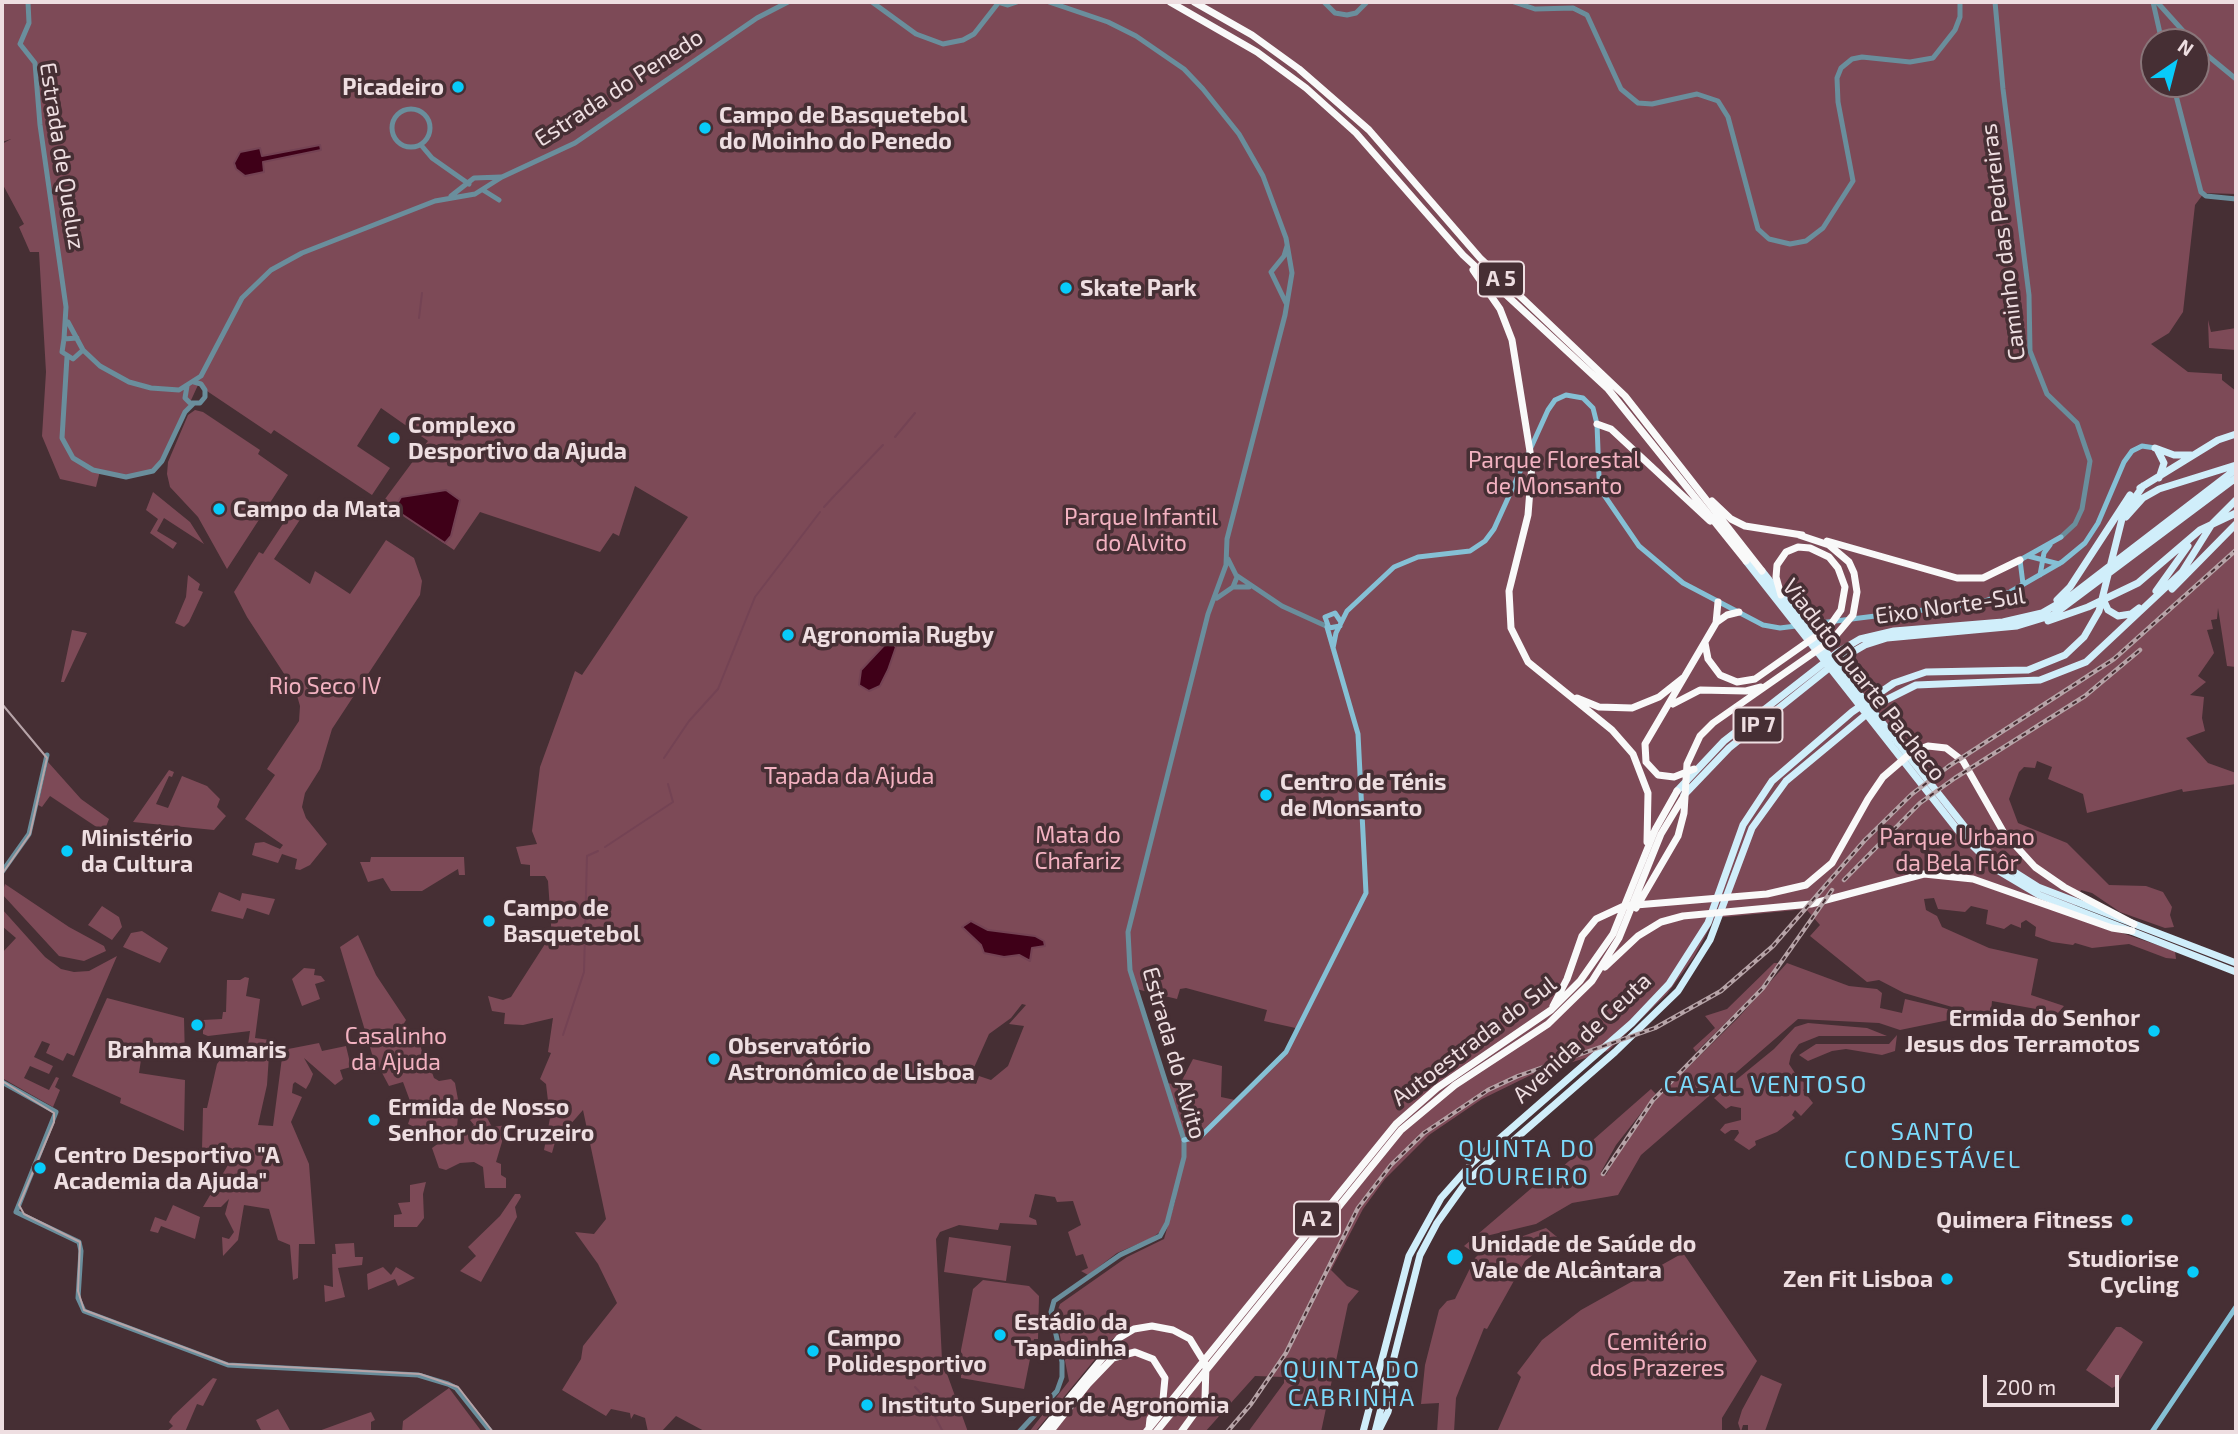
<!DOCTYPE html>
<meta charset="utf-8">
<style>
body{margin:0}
#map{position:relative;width:2238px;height:1434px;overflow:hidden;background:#462f34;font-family:"Exo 2",sans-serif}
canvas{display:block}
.frame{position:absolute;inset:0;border:4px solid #eedee1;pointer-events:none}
.north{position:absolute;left:2140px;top:28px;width:70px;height:70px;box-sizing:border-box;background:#462f34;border:2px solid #897579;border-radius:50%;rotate:35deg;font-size:19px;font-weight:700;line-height:28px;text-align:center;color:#eedee1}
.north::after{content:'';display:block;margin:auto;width:24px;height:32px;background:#08cbfa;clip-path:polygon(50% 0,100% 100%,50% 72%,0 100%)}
.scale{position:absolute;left:1983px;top:1375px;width:136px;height:32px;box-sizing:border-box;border:4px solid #eedee1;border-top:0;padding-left:9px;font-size:21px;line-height:24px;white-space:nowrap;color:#eedee1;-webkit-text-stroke:5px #462f34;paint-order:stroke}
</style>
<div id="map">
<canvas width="2238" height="1434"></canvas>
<div class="frame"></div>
<div class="north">N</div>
<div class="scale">200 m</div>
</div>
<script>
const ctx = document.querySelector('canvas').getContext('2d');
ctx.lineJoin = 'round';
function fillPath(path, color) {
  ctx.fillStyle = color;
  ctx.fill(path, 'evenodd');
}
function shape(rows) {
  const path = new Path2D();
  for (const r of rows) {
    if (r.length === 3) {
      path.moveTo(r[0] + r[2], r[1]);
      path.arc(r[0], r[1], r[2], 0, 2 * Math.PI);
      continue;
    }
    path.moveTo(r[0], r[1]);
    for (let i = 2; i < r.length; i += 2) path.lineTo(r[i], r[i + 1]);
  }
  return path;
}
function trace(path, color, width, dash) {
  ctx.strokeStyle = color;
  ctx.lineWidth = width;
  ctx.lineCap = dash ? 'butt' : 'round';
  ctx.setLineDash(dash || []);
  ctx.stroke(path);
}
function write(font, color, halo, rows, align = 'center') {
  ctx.font = font + ' "Exo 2",sans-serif';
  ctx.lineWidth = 7;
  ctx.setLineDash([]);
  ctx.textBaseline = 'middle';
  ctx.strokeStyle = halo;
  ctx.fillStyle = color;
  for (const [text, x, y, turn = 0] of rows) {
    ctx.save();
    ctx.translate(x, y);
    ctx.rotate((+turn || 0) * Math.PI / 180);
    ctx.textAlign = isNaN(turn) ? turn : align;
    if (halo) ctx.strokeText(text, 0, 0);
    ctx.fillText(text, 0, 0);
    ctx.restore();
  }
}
fillPath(shape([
 [2,2,2236,2,2236,194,2204,193,2195,205,2183,312,2169,333,2151,344,2188,372,2222,374,2222,380,2236,391,2236,667,2227,666,2218,608,2217,619,2211,620,2213,629,2207,630,2214,653,2198,676,2206,682,2190,695,2204,697,2202,718,2205,731,2186,738,2208,763,2236,773,2236,784,2183,792,2182,789,2087,813,2083,794,2048,779,2052,767,2037,761,2035,768,2024,767,2019,772,2009,799,2018,823,2067,843,2109,885,2146,886,2163,892,2172,907,2170,915,2174,927,2165,928,2120,912,2092,893,2081,890,2072,916,2175,951,2176,959,2166,958,2129,944,2092,948,2075,943,2073,945,2052,942,2035,936,2036,927,2026,920,2021,923,2021,928,2011,924,2004,929,1986,924,1988,910,1971,906,1965,912,1938,909,1934,898,1924,899,1926,910,1937,916,1942,927,1989,948,2038,959,2031,995,2064,1006,2058,1013,1992,1001,1991,1012,1985,1011,1983,1016,1904,993,1879,980,1867,982,1810,936,1820,925,1806,909,1715,918,1694,957,1667,994,1608,1051,1531,1075,1482,1099,1429,1135,1385,1179,1363,1209,1331,1270,1347,1286,1359,1291,1348,1304,1321,1432,1248,1432,1284,1383,1284,1377,1255,1376,1205,1432,1045,1432,1129,1327,1110,1341,1035,1432,1029,1432,1069,1381,1056,1315,1060,1304,1127,1257,1164,1239,1176,1198,1161,1231,1152,1238,1117,1253,1088,1275,1081,1271,1088,1268,1083,1254,1076,1256,1068,1232,1081,1225,1073,1201,1057,1202,1055,1197,1035,1194,1029,1217,1036,1220,1037,1225,1000,1223,998,1230,959,1225,940,1232,936,1239,942,1360,968,1432,706,1432,676,1416,661,1432,648,1432,645,1418,634,1414,631,1419,630,1413,611,1409,606,1416,562,1390,581,1359,583,1346,617,1303,598,1264,575,1232,594,1234,606,1219,583,1110,555,1142,552,1153,544,1150,550,1118,546,1084,540,1079,551,1053,548,1052,553,1018,523,1025,504,1024,505,1013,492,1011,488,996,503,1000,511,997,545,944,552,939,548,881,545,876,530,876,530,865,521,864,516,847,537,844,532,831,540,767,575,671,582,675,688,517,635,486,619,536,613,533,600,552,480,512,454,550,386,504,385,499,428,441,381,408,357,446,390,468,372,495,274,430,271,434,198,385,171,444,155,469,126,477,100,471,96,487,60,479,42,436,46,372,39,252,30,252,19,227,24,224,2,183,2,144,11,139,2,142],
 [2154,42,2196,42,2196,84,2154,84],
 [1186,988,1267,1010,1264,1021,1300,1029,1284,1053,1235,1100,1221,1097,1222,1066,1193,1059,1179,1086,1164,1082,1136,989,1177,999,1180,989],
 [1022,1004,1026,1005,1009,1024,1024,1026,1008,1066,991,1080,979,1076,976,1084,968,1081,989,1034,1011,1018],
 [2208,320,2211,332,2236,328,2236,350,2209,348],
 [195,410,203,412,260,450,258,454,288,475,227,569,198,517,170,487,167,474,168,462,188,415],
 [153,492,190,522,204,544,164,518,157,531,177,543,173,549,150,533,158,519,146,510],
 [296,504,309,506,274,559,310,584,315,571,350,594,386,540,414,558,422,581,420,595,332,729,320,769,305,793,302,807,306,818,327,844,310,865,300,870,295,869,297,859,282,854,278,863,252,855,255,843,264,842,280,849,283,845,245,819,275,775,267,769,299,721,300,706,296,692,247,617,234,592,259,552,263,554],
 [188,575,200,584,198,590,203,592,189,622,184,627,175,623,186,597],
 [72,630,87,633,64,682,61,682],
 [48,762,81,799,109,819,104,832,50,796,42,807,38,805],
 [169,770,174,772,172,777,169,776,156,804,168,808,182,776,207,786,220,799,217,807,226,816,214,830,133,822],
 [371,857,464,857,465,875,459,875,458,869,422,891,391,891,383,878,368,882,360,862,370,862],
 [5,884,69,927,104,946,106,951,84,961,59,956,2,894],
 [219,892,240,901,242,893,275,899,269,915,247,908,243,919,211,911],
 [102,906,119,917,122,927,112,940,88,925],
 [2,909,45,957,61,969,74,972,89,971,117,956,74,1056,67,1053,63,1061,46,1053,50,1044,42,1041,34,1057,53,1066,49,1074,30,1066,24,1078,49,1090,56,1077,59,1078,55,1087,60,1090,53,1107,2,1078,2,953,16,938,2,926],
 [142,931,168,948,160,963,123,947,131,933],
 [358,935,376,975,406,1020,403,1025,417,1033,425,1063,428,1061,434,1078,439,1081,451,1079,455,1083,459,1105,457,1127,467,1131,474,1125,470,1120,484,1112,492,1127,507,1125,496,1162,501,1164,501,1175,506,1178,506,1188,485,1188,483,1167,474,1162,460,1163,446,1170,439,1168,432,1148,439,1143,431,1135,408,1124,413,1109,403,1082,389,1086,372,1054,340,947],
 [1774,963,1780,963,1758,991,1696,1052,1693,1048,1715,1028,1705,1016,1727,1009],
 [1787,963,1849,986,1877,989,1882,993,1880,1008,1902,1013,1905,999,1973,1015,1900,1030,1879,1023,1798,1019,1641,1155,1618,1195,1572,1203,1536,1224,1486,1236,1470,1250,1464,1246,1541,1180,1544,1183,1651,1089,1656,1094,1616,1145,1601,1172,1606,1175,1623,1144,1658,1097,1738,1018],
 [304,968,315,969,314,975,321,976,325,981,315,984,320,999,302,1006,292,979],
 [245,977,249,978,246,996,260,999,255,1038,270,1040,267,1085,258,1125,273,1126,283,1050,319,1043,322,1051,346,1046,351,1067,340,1070,343,1079,335,1085,304,1058,313,1074,310,1082,306,1089,295,1082,293,1084,292,1093,302,1097,291,1122,309,1164,315,1244,299,1244,298,1278,293,1280,290,1245,278,1240,269,1209,244,1205,238,1240,223,1256,222,1237,229,1239,234,1232,225,1214,229,1199,221,1207,203,1207,228,1165,198,1153,202,1149,203,1108,207,1108,217,1064,224,1055,248,1045,250,1031,208,1036,203,1034,203,1020,222,1019,223,1012,226,1012,227,980,240,980],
 [107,998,184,1018,185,1059,142,1053,139,1073,185,1080,184,1131,120,1103,121,1098,72,1076],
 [1808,1023,1867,1028,1887,1036,1819,1036,1799,1044,1791,1055,1789,1064,1795,1073,1810,1076,1803,1081,1807,1087,1803,1090,1813,1103,1801,1116,1795,1110,1792,1115,1795,1118,1777,1132,1755,1141,1756,1145,1749,1150,1734,1140,1739,1133,1738,1130,1731,1130,1725,1134,1720,1130,1725,1124,1741,1120,1741,1108,1731,1106,1726,1109,1714,1098,1774,1049,1795,1027],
 [1897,1035,1895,1051,1882,1055,1846,1049,1832,1051,1808,1061,1799,1055,1816,1044,1889,1044],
 [426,1182,423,1194,424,1218,417,1227,394,1227,394,1215,402,1214,398,1203,410,1202,410,1185],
 [515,1194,520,1194,521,1197,515,1207,517,1217,481,1282,460,1271,476,1256,468,1247,500,1216],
 [173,1205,200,1217,195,1239,161,1226,158,1233,150,1231,155,1217,166,1221],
 [1546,1228,1562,1241,1544,1246,1525,1261,1487,1329,1484,1328,1456,1398,1454,1432,1437,1432,1439,1403,1421,1404,1425,1365,1439,1310,1447,1301,1455,1299,1475,1258,1483,1250],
 [949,1237,1011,1246,1006,1281,944,1272],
 [354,1243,355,1257,363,1257,362,1265,338,1268,345,1297,325,1302,324,1285,333,1287,332,1254,336,1254,335,1244],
 [1683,1253,1757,1361,1722,1418,1722,1432,1497,1432,1521,1377,1517,1373,1542,1340,1581,1310],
 [383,1267,391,1275,396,1267,415,1278,398,1286,395,1279,368,1290,367,1274],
 [983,1280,1029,1286,1039,1296,1038,1339,1034,1339,1024,1389,961,1378,961,1350,973,1289],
 [2116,1327,2121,1327,2143,1342,2116,1386,2112,1388,2086,1370],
 [1761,1375,1782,1384,1780,1389,1765,1431,1748,1432,1748,1425,1743,1425,1741,1432,1738,1423,1742,1410],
 [213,1378,217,1379,203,1406,197,1404,185,1432,166,1432,173,1426,169,1422,173,1416],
 [449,1388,482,1432,402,1432,403,1421],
 [278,1409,291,1432,262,1432,256,1420],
 [371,1412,375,1420,371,1422,371,1432,316,1432]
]), '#7d4a57');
const water = shape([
 [320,145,321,150,263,162,264,172,245,176,236,169,234,163,240,152,260,148,262,156,320,145],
 [446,490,460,500,451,536,445,543,394,509,401,497,446,490],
 [889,640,896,647,888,670,880,686,869,691,859,685,861,670,889,640],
 [971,921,988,930,1035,936,1044,941,1045,946,1032,948,1030,961,1019,955,1004,957,984,953,981,945,962,927,971,921]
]);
fillPath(water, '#3f0018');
trace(water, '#744354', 2);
trace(shape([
 [419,318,422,293],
 [895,437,915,413],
 [836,494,883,445],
 [824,507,835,495],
 [664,758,689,721,718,689,755,597,820,512],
 [605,847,673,802,668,784],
 [563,1035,584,972,587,856,598,851],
 [915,1387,926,1399,943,1432]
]), '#744354', 2);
trace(shape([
 [28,2,29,23,20,44,35,63,40,125,66,307,64,339],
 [872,2,916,34,943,44,963,40,974,34,999,2],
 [998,2,1008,5,1017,2],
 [1324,2,1335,13,1347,15,1356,13,1367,2],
 [1514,2,1535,9,1573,8,1587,15,1621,89,1638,103,1652,104,1697,94,1718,101,1728,117,1758,229,1769,239,1790,244,1806,241,1823,228,1853,181,1838,102,1837,78,1841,68,1852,59,1862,57,1910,62,1933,58,1955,30,1960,17,1960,2],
 [1995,2,2003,89,2029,295,2030,351,2047,394,2077,423,2090,461,2082,509,2075,524,2061,537],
 [2153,2,2162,42],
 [2157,2,2193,42],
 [2196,46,2236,79],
 [2173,84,2201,192,2206,196,2236,199],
 [411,128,19],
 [421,145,432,158,469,184],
 [483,190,499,200],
 [475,194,502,177,575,143,757,18,788,2],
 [451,196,474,178,501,177],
 [1286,303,1271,272,1284,256,1287,246],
 [68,322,83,350,100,366,129,382,151,388,179,390,201,376,242,298,271,270,302,253,435,201,475,194],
 [77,338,64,339,62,352,73,359,83,350],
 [67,357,62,438,73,458,93,470,126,477,153,471,162,461,185,412,193,404],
 [187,386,185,398,190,403,200,403,205,397,205,390,201,384,194,382],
 [1228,559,1237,577,1233,587],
 [1236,575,1282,606,1326,626],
 [1217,598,1233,587,1249,587],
 [2,872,29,834,47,755],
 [2,1082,56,1112,16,1212,79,1242,81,1251,78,1298,84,1311,228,1365,418,1375,448,1384,456,1388,491,1432],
 [1019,1432,1057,1391,1062,1377,1062,1362,1051,1312,1054,1301,1120,1255,1160,1236,1167,1223,1184,1157,1184,1140,1130,970,1128,932,1208,614,1226,565,1227,539,1285,315,1292,273,1286,238,1263,176,1239,134,1203,89,1184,69,1136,36,1108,22,1049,2]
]), '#6a8e9c', 5);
trace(shape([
 [2028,556,2059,564],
 [2040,575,2044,553,2050,545],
 [2023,584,2020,560,2061,537],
 [1340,626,1329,628,1325,617,1335,613,1341,622],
 [1333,648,1336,633,1347,611,1394,567,1418,557,1470,551,1485,541,1494,529,1548,410,1555,400,1566,395,1583,398,1593,408,1597,424,1599,477,1602,492,1639,546,1683,583,1763,625,1780,628,1979,603,2010,592,2062,562,2085,543,2098,523,2124,462,2132,451,2142,446,2155,448],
 [1184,1140,1201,1136,1286,1052,1366,893,1358,734,1327,627],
 [2152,1432,2236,1307]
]), '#85c0d5', 5);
trace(shape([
 [2155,448,2174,455,2191,455],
 [2158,451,2164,463,2159,478],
 [2140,488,2218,440,2236,434],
 [2126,517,2143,498,2159,489,2236,465],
 [1746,561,1960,833,1997,870,2039,895,2236,972],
 [1762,571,1968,831,1997,861,2038,887,2236,963],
 [2172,589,2236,524],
 [2156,591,2188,546],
 [2103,599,2108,610,2118,616,2131,614,2139,608],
 [2057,600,2070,587,2130,495],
 [2048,621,2088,607,2138,583,2200,530,2236,513],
 [1677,791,1724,741,1838,652,1860,639,1894,631,2003,622,2042,613,2068,598,2236,469],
 [1684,795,1729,748,1839,660,1865,645,1887,638,2017,626,2053,615,2236,478],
 [1363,1432,1409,1256,1441,1198,1473,1162,1632,1023,1669,984,1708,923,1743,825,1772,781,1852,712,1894,683,1926,672,2028,670,2065,655,2084,637,2099,611,2123,515,2143,486],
 [1375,1432,1420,1255,1437,1223,1467,1181,1615,1052,1678,991,1710,940,1752,828,1786,781,1880,703,1916,685,2040,680,2086,662,2182,572,2212,524,2236,500],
 [1378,1432,1388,1412,1395,1384,1385,1380]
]), '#d0eefa', 7);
trace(shape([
 [1170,2,1257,52,1306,88,1356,133,1463,255,1608,389,1746,561],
 [1194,2,1252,35,1299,69,1369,130,1480,258,1625,396,1762,571],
 [1473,270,1500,309,1512,340,1532,464,1528,515,1509,591,1511,628,1528,662,1612,730,1633,754,1648,793,1647,842],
 [1597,424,1611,429,1710,521],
 [1712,501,1731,519,1745,526,1802,535],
 [1827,541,1957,578,1983,578,2020,560],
 [1717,622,1727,615,1739,612],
 [1705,643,1708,659,1720,675,1737,682,1755,679,1829,627,1841,610,1845,587,1838,568,1829,557,1810,548,1798,547,1786,552,1777,565,1776,577,1781,595],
 [1577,698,1599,707,1632,708,1659,697,1683,678],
 [1673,704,1700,690,1746,691,1761,687],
 [1694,769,1674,777,1658,775,1646,762,1645,744,1716,623,1718,602],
 [1636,908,1678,836,1684,813,1687,764,1700,736,1713,723,1832,640,1853,615,1857,592,1854,573,1849,562,1829,545,1799,535],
 [1605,967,1638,936,1661,922,1683,916,1811,904,1924,874,1973,879,2112,928,2132,931],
 [1553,1006,1567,979,1582,936,1596,919,1624,906,1767,894,1806,885,1832,863,1868,799,1883,777,1912,752,1928,746,1946,748,1963,761,2004,833,2035,867,2064,887,2134,924],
 [1041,1432,1119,1338,1134,1329,1152,1326,1173,1330,1190,1339,1206,1365,1205,1399,1181,1432],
 [1050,1432,1088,1384,1113,1358,1135,1352,1153,1359,1165,1378,1163,1399,1150,1419,1149,1428],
 [1146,1432,1396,1124,1437,1088,1551,1010,1580,981,1613,934,1655,830,1677,791],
 [1156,1432,1401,1130,1455,1085,1548,1024,1592,981,1619,938,1661,834,1684,796]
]), '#f9f9f9', 7);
trace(shape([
 [2,704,47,758,30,834,2,874],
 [2,1081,54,1113,54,1122,19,1205,24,1214,80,1242,78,1291,84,1310,228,1364,420,1374,458,1387,493,1432]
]), '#b7a4a8', 2);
const rail = shape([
 [1844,880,1920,803,1955,778,2085,696,2140,650],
 [1603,1174,1653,1100,1763,988,1832,890],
 [1227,1432,1251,1404,1286,1353,1358,1208,1391,1165,1424,1133,1488,1090,1518,1076,1655,1028,1721,991,1773,946,1865,840,1912,794,1949,766,2114,659,2236,550]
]);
trace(rail, '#b7a4a8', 4.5);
trace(rail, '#462f34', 2, [5]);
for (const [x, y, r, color] of [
 [458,87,7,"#08cbfa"],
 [705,128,7,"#08cbfa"],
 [1066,288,7,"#08cbfa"],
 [394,438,7,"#08cbfa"],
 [219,509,7,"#08cbfa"],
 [788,635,7,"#08cbfa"],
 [1266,795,7,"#08cbfa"],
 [67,851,7,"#08cbfa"],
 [489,921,7,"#08cbfa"],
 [197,1025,7,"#08cbfa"],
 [2154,1031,7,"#08cbfa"],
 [714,1059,7,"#08cbfa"],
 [374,1120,7,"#08cbfa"],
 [40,1168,7,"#08cbfa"],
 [2127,1220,7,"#08cbfa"],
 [1455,1257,9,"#08cbfa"],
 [2193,1272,7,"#08cbfa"],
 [1947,1279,7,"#08cbfa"],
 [1000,1335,7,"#08cbfa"],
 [813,1351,7,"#08cbfa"],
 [867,1405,7,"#08cbfa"]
]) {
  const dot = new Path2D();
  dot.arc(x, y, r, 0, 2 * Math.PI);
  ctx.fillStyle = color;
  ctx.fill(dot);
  trace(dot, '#462f34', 2.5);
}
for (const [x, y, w] of [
 [1501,279,46],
 [1758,725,49],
 [1317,1219,46]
]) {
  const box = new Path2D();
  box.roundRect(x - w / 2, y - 17.5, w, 35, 5);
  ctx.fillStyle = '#462f34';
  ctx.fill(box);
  trace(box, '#eedee1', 2);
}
write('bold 21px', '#eedee1', null, [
 ["A 5",1501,279],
 ["IP 7",1758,725],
 ["A 2",1317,1219]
]);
write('bold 23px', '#eedee1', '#462f34', [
 ["Picadeiro",444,87,"right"],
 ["Campo de Basquetebol",719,115],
 ["do Moinho do Penedo",719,141],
 ["Skate Park",1080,288],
 ["Complexo",408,425],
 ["Desportivo da Ajuda",408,451],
 ["Campo da Mata",233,509],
 ["Agronomia Rugby",802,635],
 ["Centro de Ténis",1280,782],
 ["de Monsanto",1280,808],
 ["Ministério",81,838],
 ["da Cultura",81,864],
 ["Campo de",503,908],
 ["Basquetebol",503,934],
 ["Ermida do Senhor",2140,1018,"right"],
 ["Jesus dos Terramotos",2140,1044,"right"],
 ["Observatório",728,1046],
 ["Astronómico de Lisboa",728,1072],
 ["Brahma Kumaris",197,1050,"center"],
 ["Ermida de Nosso",388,1107],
 ["Senhor do Cruzeiro",388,1133],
 ["Centro Desportivo \"A",54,1155],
 ["Academia da Ajuda\"",54,1181],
 ["Quimera Fitness",2113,1220,"right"],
 ["Unidade de Saúde do",1471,1244],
 ["Vale de Alcântara",1471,1270],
 ["Studiorise",2179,1259,"right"],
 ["Cycling",2179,1285,"right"],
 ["Zen Fit Lisboa",1933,1279,"right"],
 ["Estádio da",1014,1322],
 ["Tapadinha",1014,1348],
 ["Campo",827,1338],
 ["Polidesportivo",827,1364],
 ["Instituto Superior de Agronomia",881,1405]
], 'left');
write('23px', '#eedee1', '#462f34', [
 ["Estrada do Penedo",619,88,-33],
 ["Estrada de Queluz",62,156,81],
 ["Caminho das Pedreiras",2003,242,-97],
 ["Eixo Norte-Sul",1950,606,-8],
 ["Viaduto Duarte Pacheco",1864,680,52],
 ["Avenida de Ceuta",1582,1038,-43],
 ["Autoestrada do Sul",1474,1041,-37],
 ["Estrada do Alvito",1174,1053,74]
]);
write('23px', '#f3b2c1', '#462f34', [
 ["Parque Florestal",1554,460],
 ["de Monsanto",1554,486],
 ["Parque Infantil",1141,517],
 ["do Alvito",1141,543],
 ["Rio Seco IV",325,686],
 ["Tapada da Ajuda",849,776],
 ["Mata do",1078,835],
 ["Chafariz",1078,861],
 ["Parque Urbano",1957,837],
 ["da Bela Flôr",1957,863],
 ["Casalinho",396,1036],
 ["da Ajuda",396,1062],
 ["Cemitério",1657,1342],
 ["dos Prazeres",1657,1368]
]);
ctx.letterSpacing = '2px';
write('24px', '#7cdafb', '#462f34', [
 ["CASAL VENTOSO",1766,1085],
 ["SANTO",1933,1132],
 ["CONDESTÁVEL",1933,1160],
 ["QUINTA DO",1527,1149],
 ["LOUREIRO",1527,1177],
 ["QUINTA DO",1352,1370],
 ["CABRINHA",1352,1398]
]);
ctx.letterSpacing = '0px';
</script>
